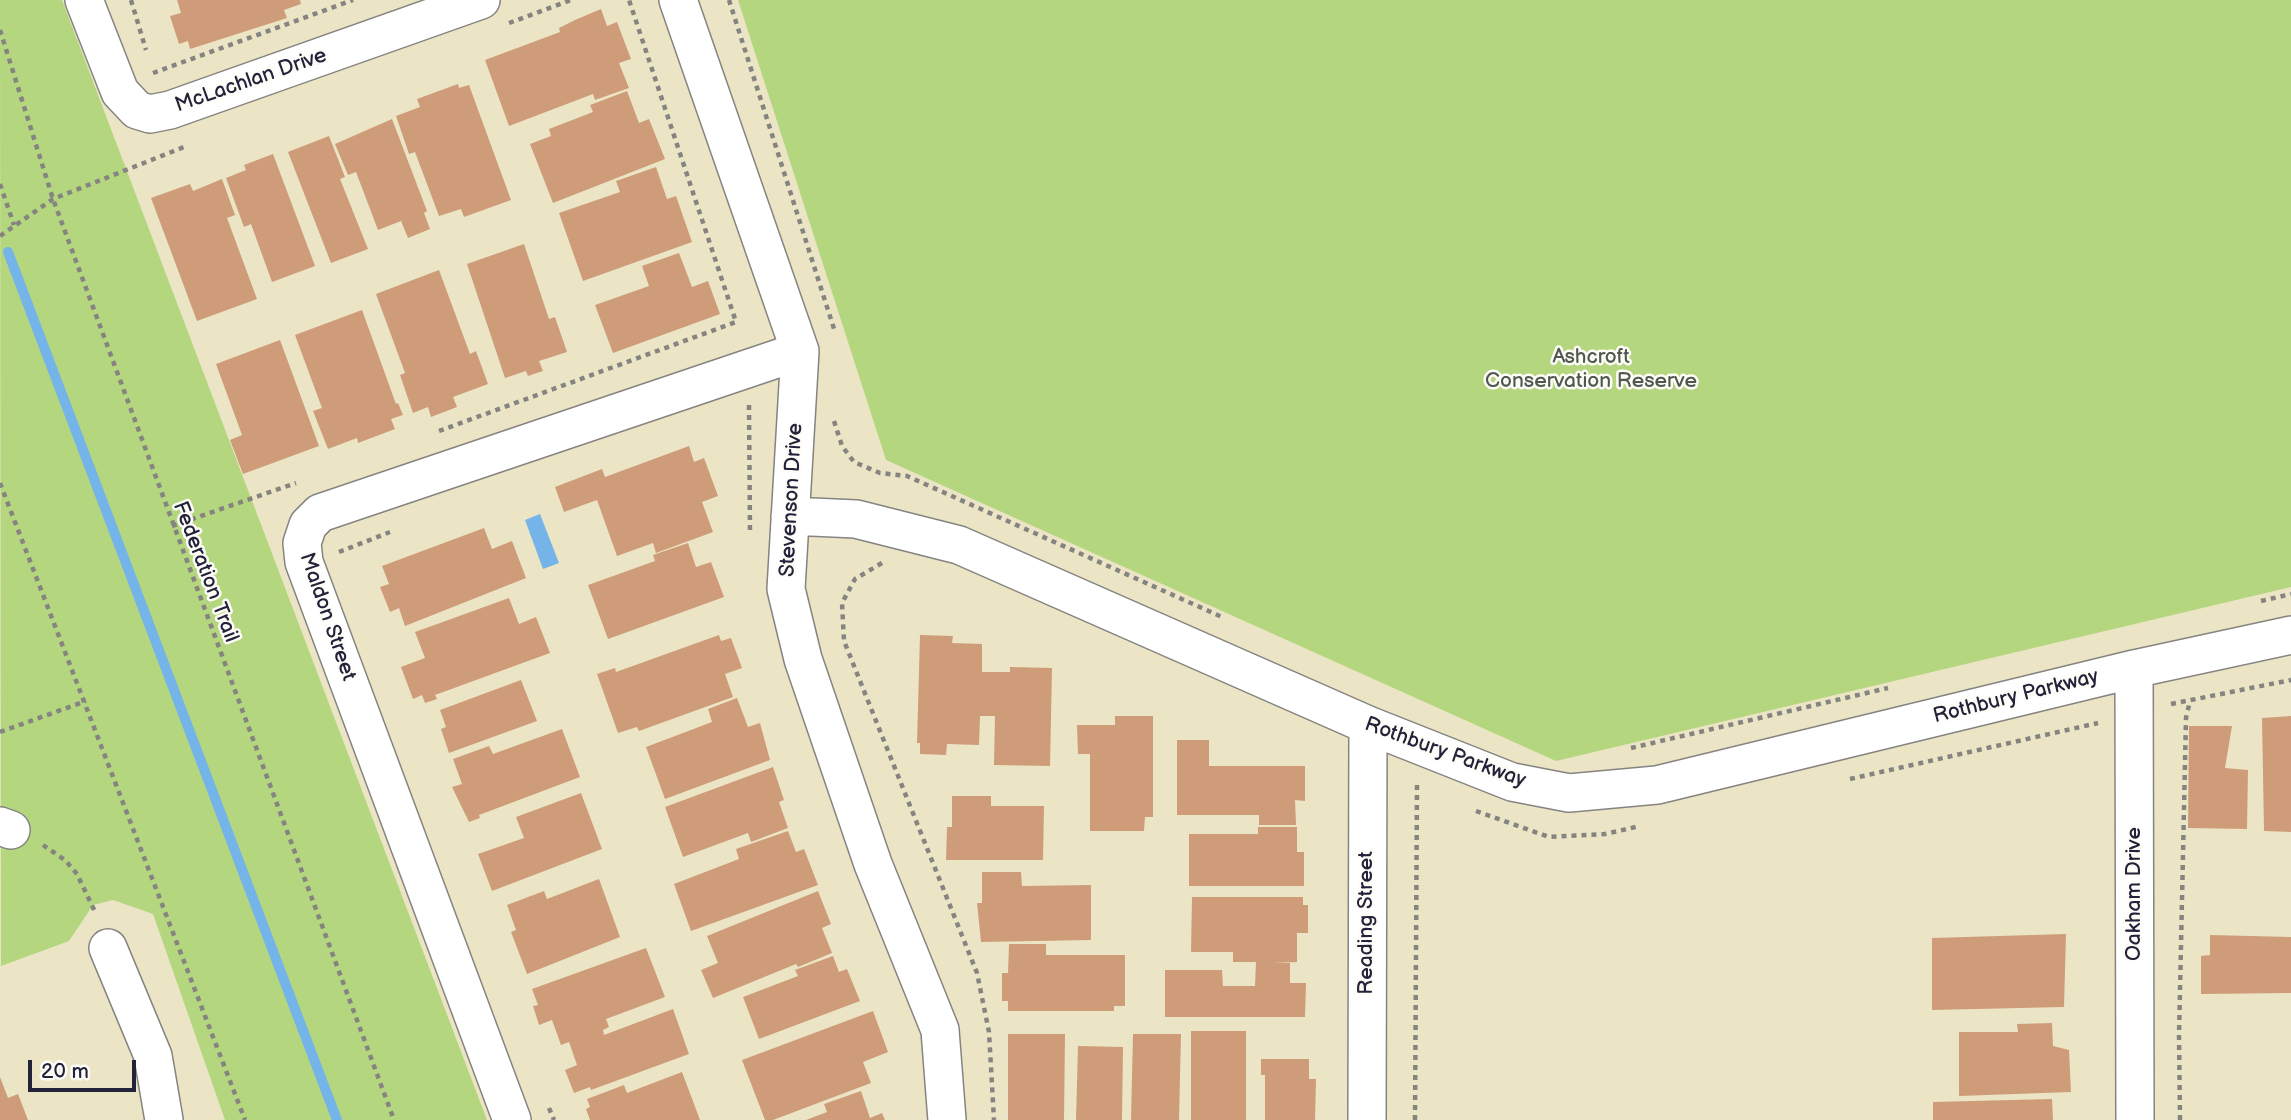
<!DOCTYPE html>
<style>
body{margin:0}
#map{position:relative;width:2291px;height:1120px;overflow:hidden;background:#ebe5c6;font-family:"Balsamiq Sans",sans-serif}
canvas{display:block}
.scale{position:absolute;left:28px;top:1060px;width:108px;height:32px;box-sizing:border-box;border:4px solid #22223b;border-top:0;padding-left:9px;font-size:21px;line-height:24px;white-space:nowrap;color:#22223b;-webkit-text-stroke:5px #fdfcf7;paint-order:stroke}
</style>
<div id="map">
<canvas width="2291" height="1120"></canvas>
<div class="scale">20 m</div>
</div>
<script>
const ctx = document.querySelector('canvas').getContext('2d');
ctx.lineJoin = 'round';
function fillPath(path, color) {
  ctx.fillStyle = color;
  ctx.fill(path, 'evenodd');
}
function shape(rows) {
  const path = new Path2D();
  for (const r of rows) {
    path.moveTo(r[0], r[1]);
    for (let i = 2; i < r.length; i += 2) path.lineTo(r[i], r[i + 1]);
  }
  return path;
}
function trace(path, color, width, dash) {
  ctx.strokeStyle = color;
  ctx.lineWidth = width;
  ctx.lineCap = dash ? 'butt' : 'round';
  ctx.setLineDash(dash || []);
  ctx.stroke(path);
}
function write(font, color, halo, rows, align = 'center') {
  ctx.font = font + ' "Balsamiq Sans",sans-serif';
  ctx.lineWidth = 5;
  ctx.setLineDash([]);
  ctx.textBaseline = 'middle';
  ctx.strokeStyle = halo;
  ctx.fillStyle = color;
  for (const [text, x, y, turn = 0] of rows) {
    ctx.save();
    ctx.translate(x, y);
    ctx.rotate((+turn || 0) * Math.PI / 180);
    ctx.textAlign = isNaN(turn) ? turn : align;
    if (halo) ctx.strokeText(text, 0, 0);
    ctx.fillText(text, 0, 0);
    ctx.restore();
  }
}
fillPath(shape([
 [0,0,62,0,487,1120,225,1120,153,914,113,900,93,905,69,941,1,966],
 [738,0,2291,0,2291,587,1556,761,886,460]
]), '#b4d67e');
fillPath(shape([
 [540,514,559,563,543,569,525,520]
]), '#75b4e8');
trace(shape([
 [8,252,337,1120]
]), '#75b4e8', 10);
fillPath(shape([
 [177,0,300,0,301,4,284,10,287,18,190,49,188,41,179,44,170,16,181,13],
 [601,9,607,26,617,22,631,59,619,63,629,88,595,100,593,94,509,126,485,60,560,32,559,28,575,20],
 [458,84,459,88,469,85,511,200,464,217,461,209,439,216,415,152,409,154,396,116,420,107,417,99],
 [627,91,639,123,649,119,665,159,553,203,530,144,551,136,549,129,593,112,590,105],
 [392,119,427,211,424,213,430,229,408,238,401,221,378,230,356,172,348,175,335,144],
 [329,136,345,177,340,179,368,249,331,263,288,152],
 [273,154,315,266,272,282,251,224,244,227,226,178,246,170,244,165],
 [656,167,667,199,676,196,692,242,583,281,559,213,620,192,616,181],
 [222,179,235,215,227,218,257,299,197,321,151,198,190,184,193,191],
 [524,244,549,319,555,317,567,352,539,361,543,371,528,376,526,371,505,378,467,264],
 [679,253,692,287,708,281,720,314,613,353,595,305,649,286,642,266],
 [439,270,470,354,476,351,488,384,453,397,457,407,431,417,428,407,413,413,400,375,405,373,376,294],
 [362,310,396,404,398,403,403,415,391,419,395,429,358,443,357,438,328,449,313,411,322,408,295,335],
 [280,340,319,446,243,474,230,440,242,435,216,364],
 [689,446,694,462,704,458,718,496,702,502,713,532,656,553,653,543,617,556,597,500,564,512,555,487,602,469,605,477],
 [484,528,492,549,512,541,526,578,405,626,399,608,390,612,380,587,389,584,382,566],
 [688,543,696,567,711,562,724,597,608,639,588,585,655,561,653,555],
 [509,598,519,624,536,617,550,653,435,695,437,699,425,703,422,695,413,699,401,667,425,658,415,632],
 [719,635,721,641,731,638,742,668,725,674,733,697,639,731,637,727,618,733,597,674,615,668,616,672],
 [920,635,953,636,952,643,982,644,982,672,1010,672,1010,667,1052,668,1050,766,994,765,995,716,980,716,979,745,947,744,946,755,920,754,920,743,917,743],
 [521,680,537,721,449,753,441,729,446,727,440,710],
 [737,698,748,727,760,723,770,760,665,799,646,747,712,722,708,709],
 [1115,716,1153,716,1153,817,1145,817,1144,831,1090,831,1090,754,1078,754,1077,725,1115,725],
 [2291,716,2291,832,2264,831,2262,718],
 [2189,726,2232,726,2225,768,2248,770,2247,829,2188,828],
 [562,729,580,777,479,815,480,818,469,822,452,787,462,784,453,759,489,746,493,754],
 [1177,740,1209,740,1209,766,1305,766,1305,801,1295,800,1296,825,1259,825,1259,815,1177,815],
 [773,767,784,800,779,802,788,828,751,842,748,833,683,857,665,807],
 [581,793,602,849,492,891,478,854,524,838,516,817],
 [952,796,991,796,991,806,1044,806,1043,860,946,860,947,827,952,827],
 [1258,827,1297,827,1297,852,1304,852,1304,886,1189,886,1189,834,1258,834],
 [788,831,796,852,804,849,818,885,691,931,674,884,739,859,736,849],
 [982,872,1021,872,1022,886,1091,885,1091,940,981,942,977,903,982,903],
 [599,879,620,937,527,974,511,932,516,930,507,905,544,891,547,899],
 [818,891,831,924,822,928,832,953,798,967,796,964,713,998,701,970,718,963,707,936],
 [1192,897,1303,897,1303,905,1308,905,1308,933,1297,933,1297,962,1272,963,1290,963,1290,983,1306,983,1305,1017,1165,1017,1165,970,1222,970,1223,986,1255,986,1256,962,1233,962,1233,952,1191,952],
 [2066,934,2064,1007,1932,1010,1932,938],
 [2210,935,2291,937,2291,993,2201,994,2201,956,2210,955],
 [1009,944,1046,944,1046,955,1125,955,1125,1006,1114,1006,1114,1011,1008,1011,1008,1001,1002,1001,1002,973,1008,973],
 [646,948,665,997,606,1019,609,1027,603,1030,604,1035,673,1009,689,1054,591,1090,590,1087,574,1093,565,1070,577,1065,569,1042,561,1045,552,1020,539,1025,533,1006,538,1005,532,989],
 [833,956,839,972,847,969,860,1001,759,1039,743,997,798,976,795,970],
 [873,1011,888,1052,863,1062,871,1083,773,1120,765,1120,742,1060],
 [2052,1023,2053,1046,2069,1050,2071,1092,1959,1096,1959,1032,2018,1032,2017,1024],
 [1191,1031,1246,1031,1246,1120,1191,1120],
 [1008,1034,1065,1034,1064,1120,1008,1120],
 [1133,1034,1181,1034,1179,1120,1131,1120],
 [1078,1046,1123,1047,1122,1120,1076,1120],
 [1261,1059,1309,1059,1309,1079,1316,1079,1315,1120,1265,1120,1265,1075,1261,1075],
 [682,1072,700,1120,590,1120,586,1109,590,1107,587,1099,624,1085,627,1093],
 [0,1077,8,1098,18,1094,28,1120,0,1120],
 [861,1091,870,1118,882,1113,885,1120,806,1120,827,1112,824,1104],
 [2052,1099,2053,1120,1933,1120,1933,1102]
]), '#ce9c79');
const street = shape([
 [84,0,120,92,137,110,150,114,170,110,481,0],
 [678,0,800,351,786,589,803,659,873,864,940,1030,947,1120],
 [790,516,856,519,959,545,1368,725,1512,782,1569,793,1657,785,2134,669,2291,635],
 [2134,669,2135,1120],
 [0,826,11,830],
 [108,948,153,1056,164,1120],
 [512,1120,304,562,302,543,308,525,320,513,800,351],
 [1367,1120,1368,725]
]);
trace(street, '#868480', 40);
trace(shape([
 [131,0,146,50],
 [729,0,835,332],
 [509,23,571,0],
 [0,30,53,199,394,1120],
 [153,73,353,0],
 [0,184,14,225],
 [0,236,53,199,184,147],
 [749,405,750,532],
 [834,421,842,446,854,462,880,473,907,476,1222,617],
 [439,431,736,322,629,0],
 [0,483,245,1120],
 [172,526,296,483],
 [339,552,390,532],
 [882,563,855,579,842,603,844,641,977,973,989,1032,994,1120],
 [2261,601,2291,594],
 [2171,704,2291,680],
 [0,732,86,701],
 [1631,748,1888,688],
 [1850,779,2098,723],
 [1476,811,1549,837,1605,834,1640,826],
 [43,845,65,860,77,874,96,914],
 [549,1108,554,1120],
 [1415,1120,1417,785],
 [2180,1120,2179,1036,2186,718,2190,701]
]), '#868480', 4.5, [5, 5]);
trace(street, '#fff', 37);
write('21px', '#22223b', '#fdfcf7', [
 ["McLachlan Drive",251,81,-19],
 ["Stevenson Drive",792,500,-87],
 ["Federation Trail",205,572,69],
 ["Maldon Street",327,617,71],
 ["Rothbury Parkway",2016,697,-14],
 ["Rothbury Parkway",1445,753,20],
 ["Oakham Drive",2135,894,-90],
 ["Reading Street",1367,923,-90]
]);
write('21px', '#4e584f', '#fdfcf7', [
 ["Ashcroft",1591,358],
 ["Conservation Reserve",1591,382]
]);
</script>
